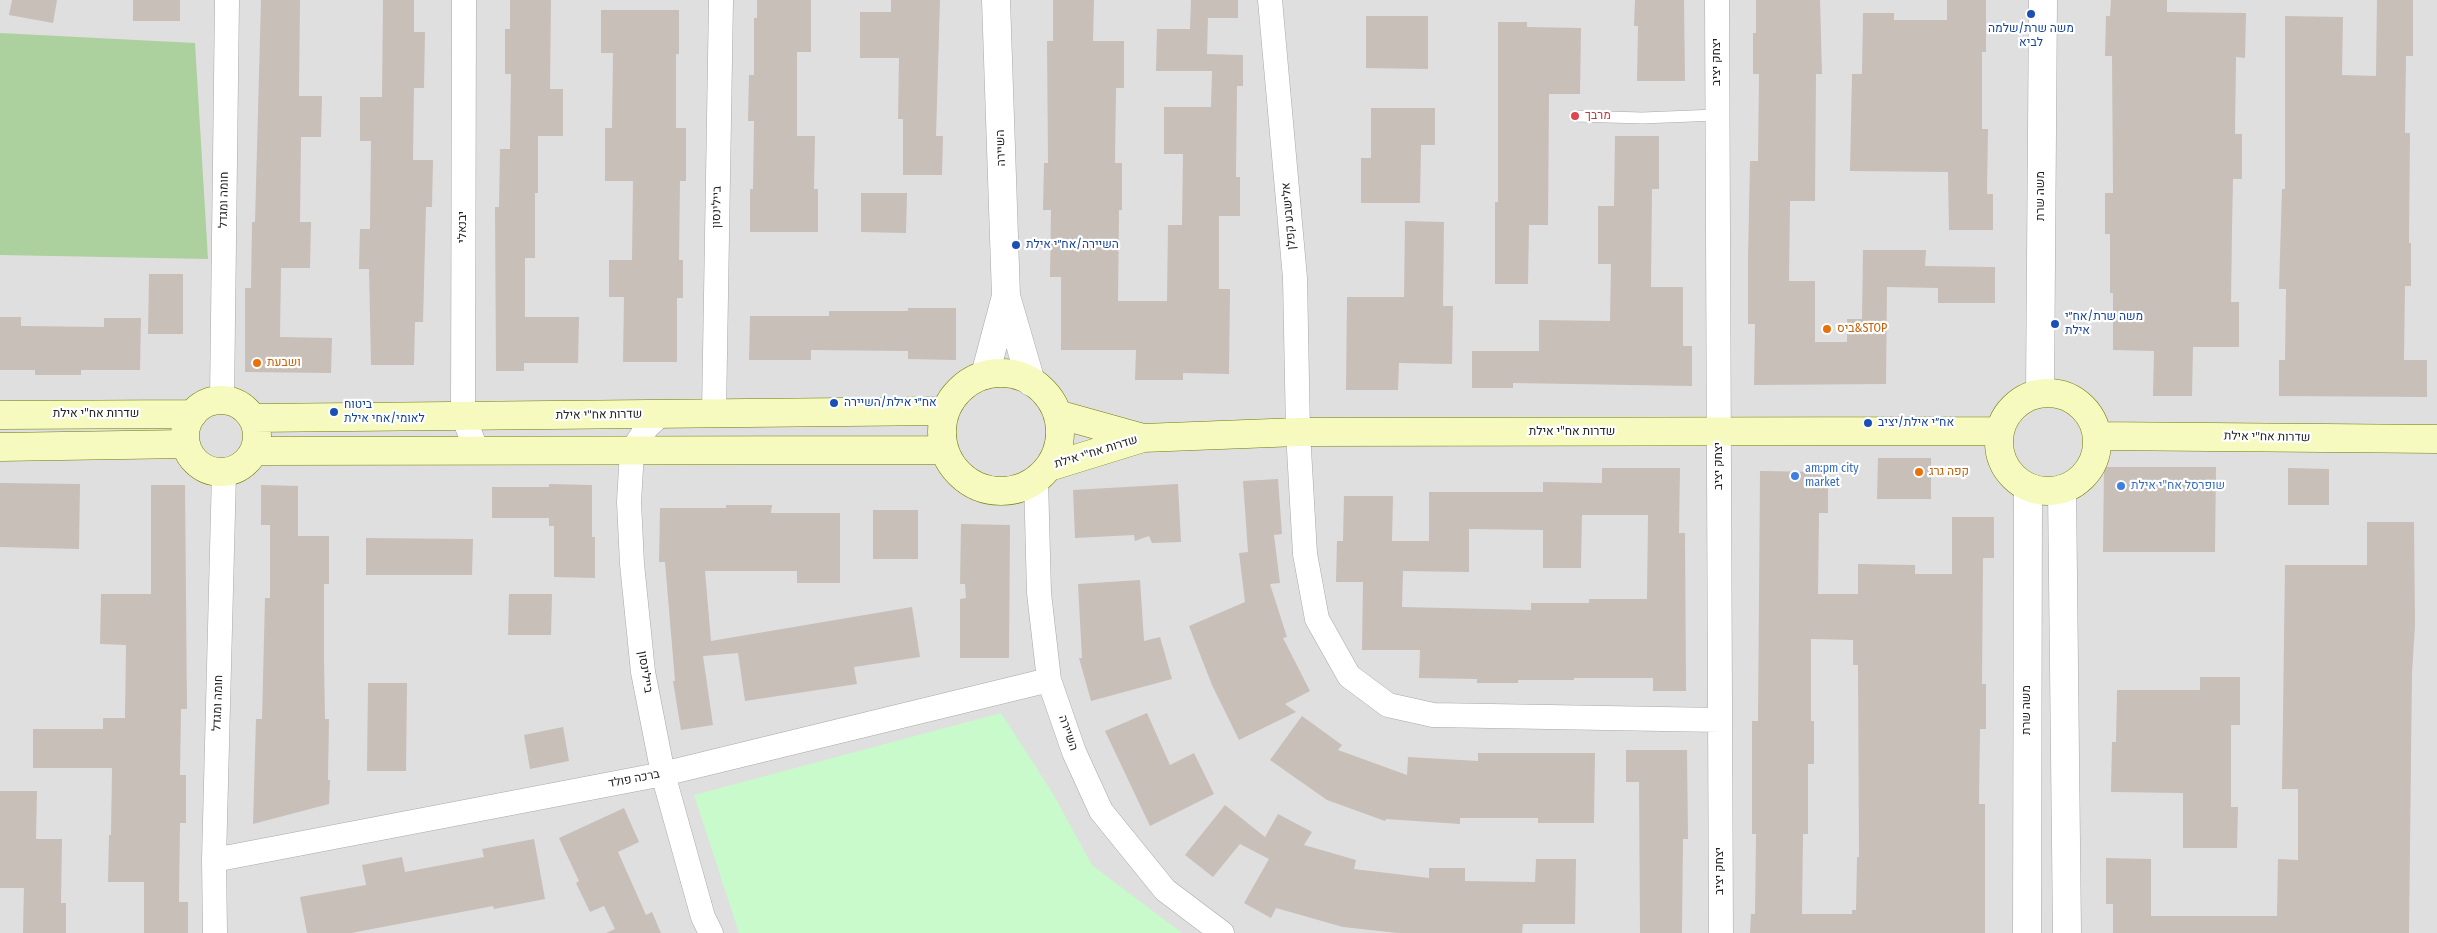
<!DOCTYPE html>
<meta charset="utf-8">
<style>
body{margin:0}
canvas{display:block;background:#f2efe9}
</style>
<canvas width="2437" height="933"></canvas>
<script>
const ctx = document.querySelector('canvas').getContext('2d');
ctx.lineJoin = 'round';
function fillPath(path, color) {
  ctx.fillStyle = color;
  ctx.fill(path, 'evenodd');
}
function shape(rows) {
  const path = new Path2D();
  for (const r of rows) {
    if (r.length === 3) {
      path.moveTo(r[0] + r[2], r[1]);
      path.arc(r[0], r[1], r[2], 0, 2 * Math.PI);
      continue;
    }
    path.moveTo(r[0], r[1]);
    for (let i = 2; i < r.length; i += 2) path.lineTo(r[i], r[i + 1]);
  }
  return path;
}
function trace(path, color, width, dash) {
  ctx.strokeStyle = color;
  ctx.lineWidth = width;
  ctx.lineCap = dash ? 'butt' : 'round';
  ctx.setLineDash(dash || []);
  ctx.stroke(path);
}
function write(font, color, halo, rows, align = 'center') {
  ctx.font = font + ' "Fira Sans Condensed",Heebo,sans-serif';
  ctx.lineWidth = 4.5;
  ctx.setLineDash([]);
  ctx.textBaseline = 'middle';
  ctx.strokeStyle = halo;
  ctx.fillStyle = color;
  for (const [text, x, y, turn = 0] of rows) {
    ctx.save();
    ctx.translate(x, y);
    ctx.rotate((+turn || 0) * Math.PI / 180);
    ctx.textAlign = isNaN(turn) ? turn : align;
    if (halo) ctx.strokeText(text, 0, 0);
    ctx.fillText(text, 0, 0);
    ctx.restore();
  }
}
fillPath(shape([
 [0,0,2437,0,2437,933,0,933]
]), '#e0dfdf');
fillPath(shape([
 [0,33,195,43,208,259,0,255]
]), '#add19e');
fillPath(shape([
 [1001,713,1052,792,1092,865,1182,933,739,933,694,795]
]), '#c8facc');
fillPath(shape([
 [12,0,57,0,53,23,9,15],
 [133,0,180,0,180,21,133,21],
 [261,0,300,0,299,96,322,96,321,137,301,137,300,222,311,222,310,268,281,268,280,337,332,338,331,373,245,372,245,288,251,288,252,222,255,222],
 [383,0,414,0,414,32,425,32,424,88,414,88,413,160,433,160,432,207,426,207,423,322,415,322,414,365,371,365,369,269,359,269,360,229,370,229,371,141,360,141,360,97,382,97],
 [510,0,551,0,550,89,563,89,563,136,538,136,538,193,535,193,535,258,525,258,525,317,579,317,578,363,524,363,524,371,496,371,495,207,499,207,500,149,510,149,511,74,505,74,505,29,510,29],
 [757,0,811,0,811,52,797,52,797,136,815,136,814,189,818,189,818,232,750,232,750,189,753,189,754,121,748,121,749,75,754,75,754,18,757,18],
 [891,0,940,0,936,136,943,136,942,175,903,175,903,119,898,119,899,58,860,58,860,12,891,12],
 [1053,0,1094,0,1093,41,1124,41,1124,88,1116,88,1115,163,1122,163,1122,210,1119,210,1118,301,1167,301,1168,225,1182,225,1183,154,1164,154,1164,107,1211,107,1212,71,1156,71,1157,29,1190,29,1191,0,1238,0,1238,18,1208,18,1207,54,1243,55,1243,86,1237,86,1236,177,1240,177,1240,216,1219,216,1219,289,1230,289,1229,374,1183,373,1183,380,1135,380,1136,350,1061,350,1061,277,1050,277,1051,210,1043,210,1044,163,1048,163,1047,41,1053,41],
 [1635,0,1684,0,1685,81,1637,81,1638,26,1634,26],
 [1756,0,1820,0,1822,74,1816,74,1815,201,1790,201,1789,281,1815,281,1815,342,1847,342,1847,319,1862,319,1863,250,1926,250,1925,266,1995,267,1995,303,1938,303,1938,288,1887,287,1886,384,1754,385,1755,324,1748,324,1748,259,1750,161,1758,161,1759,74,1753,74,1753,33,1756,33],
 [1947,0,1986,0,1986,52,1982,52,1982,129,1988,129,1987,194,1993,194,1993,230,1949,230,1948,172,1850,171,1852,74,1862,74,1863,13,1894,13,1894,20,1947,20],
 [2111,0,2167,0,2167,12,2246,13,2245,58,2236,57,2235,134,2242,134,2242,179,2233,179,2232,229,2231,302,2239,302,2239,347,2193,347,2192,396,2153,396,2154,351,2113,350,2113,293,2110,293,2110,234,2105,234,2105,193,2113,193,2112,56,2105,56,2106,16,2110,16],
 [2377,0,2413,0,2413,56,2406,56,2405,133,2410,133,2409,243,2411,243,2411,286,2405,286,2404,360,2427,360,2427,397,2279,396,2279,360,2285,360,2286,289,2279,289,2282,189,2285,189,2285,16,2343,17,2342,75,2376,76],
 [601,10,679,10,679,54,676,54,676,128,686,128,686,181,680,181,679,260,683,260,683,298,677,298,677,362,623,362,624,297,609,297,609,260,632,260,633,181,605,181,605,128,612,128,613,53,601,53],
 [1366,16,1428,16,1428,69,1366,68],
 [1498,22,1527,22,1527,27,1581,28,1580,94,1549,94,1548,225,1529,225,1528,284,1495,284,1495,202,1498,202],
 [1371,108,1435,108,1435,145,1421,145,1420,203,1361,203,1361,158,1371,158],
 [1615,136,1659,136,1659,189,1652,189,1651,287,1683,287,1683,346,1692,346,1692,386,1513,383,1513,388,1472,388,1472,351,1539,351,1539,320,1610,321,1611,264,1598,264,1598,206,1614,206],
 [861,193,907,193,906,233,861,232],
 [1405,221,1444,222,1443,306,1453,306,1452,364,1399,363,1398,390,1346,390,1347,297,1404,297],
 [149,274,183,274,183,334,148,334],
 [908,308,956,308,956,360,908,359,908,351,811,350,811,360,749,360,750,316,829,316,829,311,908,311],
 [0,317,21,317,21,326,104,327,104,318,141,318,140,370,81,370,81,375,35,375,35,370,0,370],
 [1878,458,1931,458,1931,499,1877,499],
 [2104,467,2216,467,2215,552,2103,552],
 [1602,468,1680,468,1679,533,1685,533,1686,691,1653,691,1653,678,1574,678,1574,680,1518,680,1518,683,1477,683,1477,679,1419,678,1420,650,1362,650,1363,582,1336,582,1337,541,1343,541,1344,496,1393,496,1392,541,1429,541,1429,492,1543,492,1543,482,1602,483],
 [1582,515,1648,515,1647,599,1589,599,1589,603,1531,603,1531,610,1402,607,1403,571,1469,572,1469,529,1543,530,1543,568,1581,568],
 [2288,468,2329,469,2329,505,2288,505],
 [1760,471,1828,472,1828,513,1819,513,1818,594,1858,594,1858,564,1915,565,1915,574,1952,574,1952,517,1994,517,1994,558,1983,558,1982,684,1986,684,1986,729,1980,729,1979,804,1985,804,1985,933,1750,933,1751,914,1755,914,1756,834,1752,834,1752,721,1758,721],
 [1811,639,1853,640,1853,665,1858,665,1859,857,1857,857,1856,910,1852,910,1852,914,1802,914,1803,834,1808,834,1808,764,1814,764,1814,721,1811,721],
 [1278,479,1282,534,1274,535,1280,583,1270,584,1287,637,1283,638,1310,691,1285,704,1296,712,1239,740,1212,685,1189,626,1245,602,1239,553,1248,552,1243,481],
 [0,483,80,484,79,549,0,547],
 [549,484,592,485,592,537,595,537,595,578,554,577,554,526,549,526,549,518,492,518,492,487,549,487],
 [1178,484,1181,542,1152,543,1149,536,1135,541,1134,535,1075,538,1073,490],
 [151,485,185,485,187,709,181,709,180,775,186,775,186,823,180,823,179,902,188,902,188,933,144,933,144,882,108,882,109,835,111,835,112,768,33,768,33,729,103,729,103,718,125,718,126,645,100,644,101,594,151,594],
 [261,485,298,486,298,536,329,536,329,584,324,584,324,659,325,719,329,719,328,780,330,780,329,804,253,824,256,719,262,719,265,598,270,598,270,525,261,525],
 [726,505,772,505,771,513,840,513,840,583,797,583,797,571,705,571,711,641,912,607,920,657,854,667,857,684,745,701,738,653,703,656,713,725,681,730,673,681,675,681,665,562,659,562,660,508,726,508],
 [873,510,918,510,918,559,873,559],
 [2367,522,2414,522,2415,625,2412,672,2409,933,2113,933,2113,904,2106,904,2106,858,2151,859,2151,916,2277,916,2278,859,2298,860,2298,789,2282,789,2285,565,2367,565],
 [961,524,1010,525,1009,658,960,658,960,599,966,598,965,584,960,584],
 [366,538,473,539,472,575,366,575],
 [1140,580,1144,641,1160,637,1172,679,1091,701,1079,658,1082,658,1078,584],
 [509,594,552,594,551,635,508,635],
 [2200,677,2240,677,2240,725,2231,725,2231,807,2238,807,2237,848,2183,848,2183,793,2111,792,2112,742,2116,742,2117,690,2200,690],
 [368,683,407,683,406,771,367,771],
 [1147,713,1170,765,1194,753,1214,794,1150,826,1105,731],
 [1302,716,1342,745,1338,750,1407,775,1408,757,1478,761,1478,753,1595,753,1594,823,1538,823,1538,818,1460,818,1460,824,1386,819,1385,821,1327,800,1270,760],
 [563,727,569,761,530,769,524,735],
 [1626,750,1687,750,1688,839,1683,839,1682,933,1640,933,1639,782,1626,782],
 [0,791,37,791,36,839,62,839,61,903,66,903,66,933,23,933,24,888,0,888],
 [1225,805,1265,837,1278,814,1312,832,1304,845,1356,860,1354,869,1429,878,1429,868,1465,868,1465,881,1535,882,1536,859,1576,859,1575,924,1523,924,1522,933,1398,933,1343,927,1276,908,1271,918,1244,903,1269,859,1240,844,1213,877,1185,855],
 [624,808,639,842,618,852,646,915,652,912,661,933,606,933,615,929,604,906,590,912,576,883,579,881,559,838],
 [534,839,545,899,494,909,493,906,351,933,307,933,300,897,366,885,362,865,402,857,405,872,484,857,482,849]
]), '#c7bfb8');
const service = shape([
 [1575,116,1642,118,1717,115]
]);
const minor = shape([
 [464,0,463,416,477,451],
 [1270,0,1295,278,1298,432,1305,554,1317,619,1349,676,1388,705,1433,715,1720,720],
 [1717,0,1721,933],
 [222,400,227,0],
 [714,413,721,0],
 [661,414,647,427,632,451,629,502,632,564,643,672,663,774,703,917,711,933],
 [1036,479,1039,593,1049,680,1074,752,1101,811,1165,890,1222,933],
 [214,860,663,774,1049,680],
 [215,933,214,860,224,473]
]);
const tertiary = shape([
 [996,0,1006,296,1031,382],
 [985,375,1006,296],
 [2040,393,2043,0],
 [2062,489,2067,933],
 [2027,933,2028,487]
]);
const secondary = shape([
 [1001,432,59],
 [2048,442,49],
 [221,436,36],
 [1057,414,1143,438],
 [0,415,193,414],
 [253,418,945,411],
 [2097,436,2437,439],
 [0,447,186,444],
 [255,451,944,450],
 [1049,467,1143,438,1298,432,2000,431]
]);
trace(service, '#a9a9a9', 12);
trace(minor, '#a9a9a9', 25);
trace(tertiary, '#a9a9a9', 29);
trace(secondary, '#707d05', 29);
trace(service, '#fff', 11);
trace(minor, '#fff', 24);
trace(tertiary, '#fff', 28);
trace(secondary, '#f7fabf', 28);
for (const [x, y, r, color] of [
 [2031,14,5,"#1a4fb4"],
 [1575,116,5,"#e0444e"],
 [1016,245,5,"#1a4fb4"],
 [2055,324,5,"#1a4fb4"],
 [1827,329,5,"#e8710a"],
 [257,363,5,"#e8710a"],
 [834,403,5,"#1a4fb4"],
 [334,412,5,"#1a4fb4"],
 [1868,423,5,"#1a4fb4"],
 [1919,472,5,"#e8710a"],
 [1795,476,5,"#3f7fe0"],
 [2121,486,5,"#3f7fe0"]
]) {
  const dot = new Path2D();
  dot.arc(x, y, r, 0, 2 * Math.PI);
  ctx.fillStyle = color;
  ctx.fill(dot);
  trace(dot, '#fff', 2);
}
write('12px', '#164399', '#fff', [
 ["משה שרת/שלמה",2031,29,"center"],
 ["לביא",2031,43,"center"],
 ["השיירה/אח״י אילת",1026,245],
 ["משה שרת/אח״י",2065,317],
 ["אילת",2065,331],
 ["אח״י אילת/השיירה",844,403],
 ["ביטוח",344,405],
 ["לאומי/אחי אילת",344,419],
 ["אח״י אילת/יציב",1878,423]
], 'left');
write('12px', '#222', '#fff', [
 ["יצחק יציב",1717,62,-90],
 ["השיירה",1001,148,-92],
 ["משה שרת",2041,196,-90],
 ["חומה ומגדל",224,200,-89],
 ["ביילינסון",717,207,-89],
 ["אלישבע קפלן",1289,216,-95],
 ["יבנאלי",463,227,-90],
 ["שדרות אח\"י אילת",96,414],
 ["שדרות אח\"י אילת",599,415,-1],
 ["שדרות אח\"י אילת",1572,432],
 ["שדרות אח\"י אילת",2267,437,1],
 ["שדרות אח\"י אילת",1096,452,-17],
 ["יצחק יציב",1719,466,-90],
 ["ביילינסון",645,672,81],
 ["חומה ומגדל",218,703,-88],
 ["משה שרת",2027,710,-90],
 ["השיירה",1068,733,71],
 ["ברכה פולד",634,779,-11],
 ["יצחק יציב",1720,871,-90]
]);
write('12px', '#be3a42', '#fff', [
 ["מרבך",1585,116]
], 'left');
write('12px', '#c56008', '#fff', [
 ["ביס&STOP",1837,329],
 ["ושבעת",267,363],
 ["קפה גרג",1929,472]
], 'left');
write('12px', '#366cbe', '#fff', [
 ["am:pm city",1805,469],
 ["market",1805,483],
 ["שופרסל אח\"י אילת",2131,486]
], 'left');
</script>
